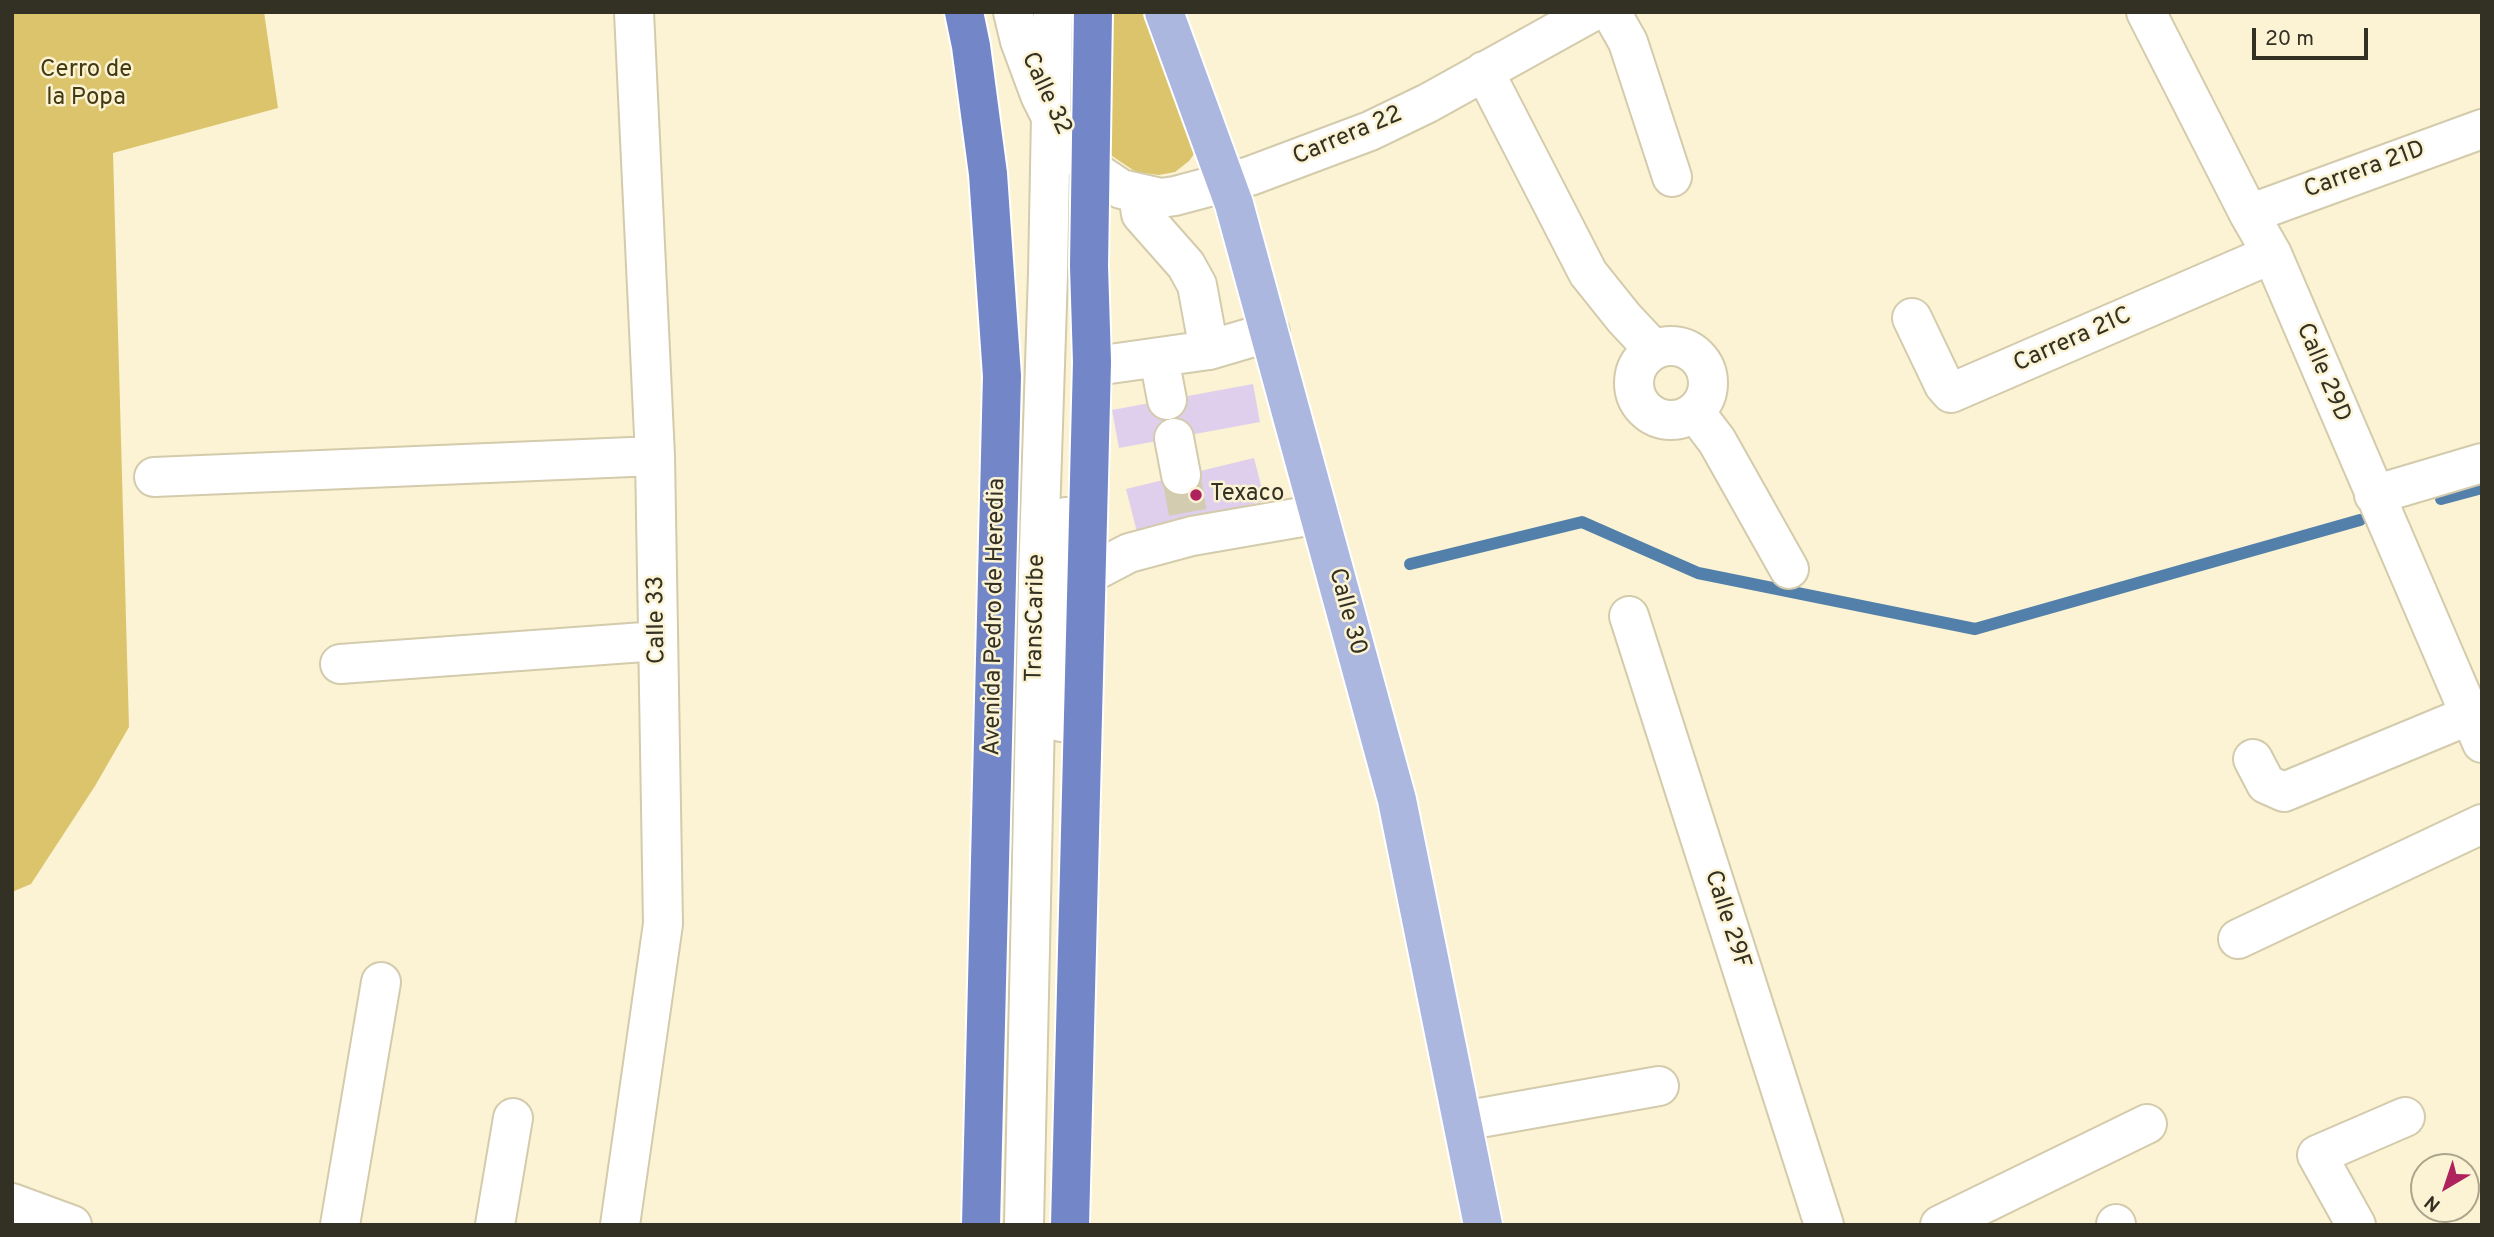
<!DOCTYPE html>
<style>
body{margin:0}
#map{position:relative;width:2494px;height:1237px;overflow:hidden;background:#fbf3d3;font-family:Overpass,sans-serif}
canvas{display:block}
.frame{position:absolute;inset:0;border:14px solid #333024;pointer-events:none}
.north{position:absolute;left:2410px;top:1153px;width:70px;height:70px;box-sizing:border-box;background:#fbf3d3;border:2px solid #aba58d;border-radius:50%;rotate:219deg;font-size:19px;font-weight:700;line-height:28px;text-align:center;color:#333024}
.north::after{content:'';display:block;margin:auto;width:24px;height:32px;background:#ae225d;clip-path:polygon(50% 0,100% 100%,50% 72%,0 100%)}
.scale{position:absolute;left:2252px;top:28px;width:116px;height:32px;box-sizing:border-box;border:4px solid #333024;border-top:0;padding-left:9px;font-size:21px;line-height:24px;white-space:nowrap;color:#333024;-webkit-text-stroke:5px #fbf3d3;paint-order:stroke}
</style>
<div id="map">
<canvas width="2494" height="1237"></canvas>
<div class="frame"></div>
<div class="north">N</div>
<div class="scale">20 m</div>
</div>
<script>
const ctx = document.querySelector('canvas').getContext('2d');
ctx.lineJoin = 'round';
function fillPath(path, color) {
  ctx.fillStyle = color;
  ctx.fill(path, 'evenodd');
}
function shape(rows) {
  const path = new Path2D();
  for (const r of rows) {
    if (r.length === 3) {
      path.moveTo(r[0] + r[2], r[1]);
      path.arc(r[0], r[1], r[2], 0, 2 * Math.PI);
      continue;
    }
    path.moveTo(r[0], r[1]);
    for (let i = 2; i < r.length; i += 2) path.lineTo(r[i], r[i + 1]);
  }
  return path;
}
function trace(path, color, width, dash) {
  ctx.strokeStyle = color;
  ctx.lineWidth = width;
  ctx.lineCap = dash ? 'butt' : 'round';
  ctx.setLineDash(dash || []);
  ctx.stroke(path);
}
function write(font, color, halo, rows, align = 'center') {
  ctx.font = font + ' Overpass,sans-serif';
  ctx.lineWidth = 5;
  ctx.setLineDash([]);
  ctx.textBaseline = 'middle';
  ctx.strokeStyle = halo;
  ctx.fillStyle = color;
  for (const [text, x, y, turn = 0] of rows) {
    ctx.save();
    ctx.translate(x, y);
    ctx.rotate((+turn || 0) * Math.PI / 180);
    ctx.textAlign = isNaN(turn) ? turn : align;
    if (halo) ctx.strokeText(text, 0, 0);
    ctx.fillText(text, 0, 0);
    ctx.restore();
  }
}
fillPath(shape([
 [12,12,264,12,278,108,113,153,129,727,95,786,31,884,12,892],
 [1106,12,1145,12,1194,154,1189,161,1175,172,1159,175,1136,172,1106,152]
]), '#dbc46c');
trace(shape([
 [2441,499,2482,488],
 [1410,564,1582,522,1698,573,1975,629,2360,520]
]), '#5280aa', 12);
fillPath(shape([
 [1253,384,1260,422,1119,448,1112,410],
 [1254,458,1265,501,1137,532,1126,489]
]), '#dfcfec');
trace(shape([
 [1181,475,1189,520]
]), '#d3ccb0', 38, [38, 19]);
const minor = shape([
 [1013,12,1020,41,1040,95,1051,117,1073,150,1091,169,1121,189,1161,198,1175,196,1250,176,1370,131,1428,103,1592,12],
 [1611,12,1628,42,1672,177],
 [2146,12,2249,214,2272,254,2482,743],
 [1484,71,1588,273,1624,318,1654,350],
 [1138,194,1141,214,1186,265,1197,285,1209,350],
 [2249,214,2482,129],
 [1912,318,1944,385,1951,393,2272,254],
 [1671,383,37],
 [1159,358,1167,400],
 [1092,362,1110,364,1209,350,1270,332],
 [1695,412,1717,441,1789,569],
 [1174,438,1181,475],
 [154,477,655,456],
 [2374,495,2482,463],
 [1087,575,1129,553,1192,536,1319,514],
 [1629,616,1824,1225],
 [340,664,658,641],
 [1061,722,1066,517],
 [2253,759,2266,784,2284,792,2470,715],
 [2238,939,2482,824],
 [1463,1121,1659,1086],
 [12,1203,72,1225],
 [2116,1224,2116,1225],
 [340,1225,381,982],
 [495,1225,513,1118],
 [620,1225,663,924,655,456,634,12],
 [1024,1225,1038,578,1048,273,1053,12],
 [1940,1225,2147,1124],
 [2356,1225,2317,1155,2405,1117]
]);
const major = shape([
 [1164,12,1234,204,1397,800,1483,1225]
]);
const highway = shape([
 [964,12,971,46,988,174,1002,376,981,1225],
 [1070,1225,1092,362,1089,266,1093,12]
]);
trace(minor, '#d3cbac', 42);
trace(major, '#fff', 42);
trace(highway, '#fff', 42);
trace(minor, '#fff', 38);
trace(major, '#abb7de', 38);
trace(highway, '#7387c8', 38);
for (const [x, y, r, color] of [
 [1196,495,7,"#ae225d"]
]) {
  const dot = new Path2D();
  dot.arc(x, y, r, 0, 2 * Math.PI);
  ctx.fillStyle = color;
  ctx.fill(dot);
  trace(dot, '#fbf3d3', 2.5);
}
write('24px', '#443a11', '#fbf3d3', [
 ["Cerro de",86,71],
 ["la Popa",86,99]
]);
write('24px', '#333024', '#fbf3d3', [
 ["Calle 32",1045,94,65],
 ["Carrera 22",1348,137,-23],
 ["Carrera 21D",2365,171,-20],
 ["Carrera 21C",2073,341,-24],
 ["Calle 29D",2322,373,67],
 ["Calle 30",1346,612,75],
 ["Avenida Pedro de Heredia",996,617,-89],
 ["TransCaribe",1037,618,-89],
 ["Calle 33",658,620,-91],
 ["Calle 29F",1726,920,72]
]);
write('24px', '#333024', '#fbf3d3', [
 ["Texaco",1210,495]
], 'left');
</script>
